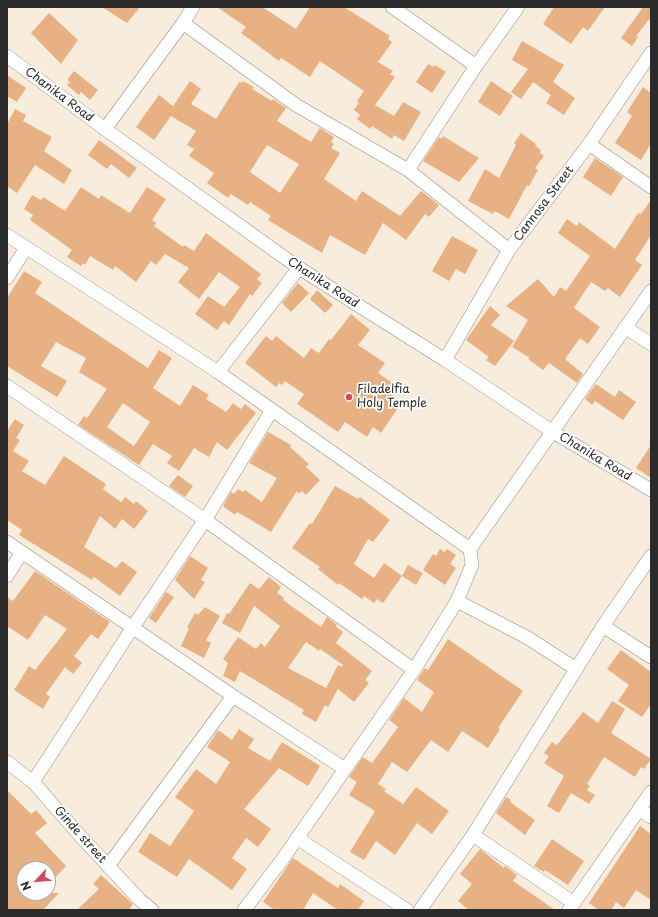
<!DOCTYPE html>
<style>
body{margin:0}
#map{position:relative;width:658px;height:917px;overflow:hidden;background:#f8eddd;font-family:"Playpen Sans",sans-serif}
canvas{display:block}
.frame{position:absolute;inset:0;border:8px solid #2b2b2b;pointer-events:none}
.north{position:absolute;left:16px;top:861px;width:40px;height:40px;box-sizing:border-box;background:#fff;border:1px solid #aaa;border-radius:50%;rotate:244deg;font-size:11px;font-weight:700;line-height:16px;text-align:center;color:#2b2b2b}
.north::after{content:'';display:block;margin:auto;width:14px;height:18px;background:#d1495b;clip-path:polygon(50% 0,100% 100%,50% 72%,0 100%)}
</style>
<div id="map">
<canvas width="658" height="917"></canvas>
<div class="frame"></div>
<div class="north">N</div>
</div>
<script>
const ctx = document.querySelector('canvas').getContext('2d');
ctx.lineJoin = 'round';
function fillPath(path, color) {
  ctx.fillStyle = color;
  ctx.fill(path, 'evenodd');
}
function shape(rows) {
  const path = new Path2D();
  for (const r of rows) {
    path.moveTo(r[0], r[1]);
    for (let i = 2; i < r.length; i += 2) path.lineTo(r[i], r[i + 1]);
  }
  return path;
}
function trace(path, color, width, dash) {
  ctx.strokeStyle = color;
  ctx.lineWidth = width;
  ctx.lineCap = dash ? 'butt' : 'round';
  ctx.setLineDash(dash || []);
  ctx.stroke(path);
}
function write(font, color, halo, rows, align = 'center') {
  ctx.font = font + ' "Playpen Sans",sans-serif';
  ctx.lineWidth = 3.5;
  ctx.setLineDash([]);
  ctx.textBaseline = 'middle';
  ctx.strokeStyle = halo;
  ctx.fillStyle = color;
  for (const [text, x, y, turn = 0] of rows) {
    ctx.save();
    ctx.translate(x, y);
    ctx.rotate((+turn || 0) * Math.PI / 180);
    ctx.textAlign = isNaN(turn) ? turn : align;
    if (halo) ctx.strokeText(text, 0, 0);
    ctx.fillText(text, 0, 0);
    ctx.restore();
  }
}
fillPath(shape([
 [102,7,140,7,127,23],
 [217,7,262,7,296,29,310,7,344,7,390,36,388,39,392,42,378,62,393,71,390,74,395,77,375,105,394,116,403,102,421,112,404,141,394,135,392,139,372,126,370,129,357,119,360,115,354,110,359,103,357,101,364,91,320,61,310,77,281,58,279,61,241,33,246,27],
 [554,7,605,7,588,31,583,27,571,44,543,24],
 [643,7,651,7,651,17,636,36,638,37,632,46,621,38],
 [49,13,78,40,61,64,31,33],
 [522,41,564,65,553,82,575,98,564,115,546,103,551,95,533,82,521,99,511,92,528,69,512,60],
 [428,64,434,67,435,65,446,72,432,93,416,82],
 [74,71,98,90,90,100,81,92,79,95,67,85,70,82,67,80],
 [7,75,26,88,17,102,7,96],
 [190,81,201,89,191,104,216,119,239,82,242,83,243,81,254,87,252,89,272,101,273,99,286,108,277,121,311,142,320,128,334,137,331,142,334,144,331,148,340,153,324,179,356,201,362,191,400,216,421,191,439,205,429,217,425,214,406,240,383,223,365,255,330,235,322,253,268,220,271,216,250,202,248,205,231,194,228,198,207,183,214,173,189,156,194,149,187,145,196,131,171,116,154,140,136,127,159,95,173,106],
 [267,145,299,164,280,193,250,172],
 [491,81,513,96,500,116,478,102],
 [643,87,651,93,651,144,641,160,615,143,632,116,627,112],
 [15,109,26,115,23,121,52,137,44,151,72,170,64,184,35,165,17,193,7,186,7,124],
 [521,133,536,144,535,145,541,150,540,153,544,156,535,168,538,170,529,186,527,185,509,219,495,211,493,214,468,201,485,169,499,178,516,145,514,143],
 [443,136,479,158,459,182,423,161,439,137,442,139],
 [99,140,137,168,129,178,111,164,107,169,88,155],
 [595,158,623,177,611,196,583,177],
 [81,187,99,199,101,195,130,213,147,187,166,199,152,220,156,223,154,226,183,247,184,245,194,251,206,233,261,274,257,279,262,283,252,296,250,294,229,325,224,321,217,330,195,314,208,296,224,307,240,287,219,272,199,299,178,282,189,268,165,254,156,265,151,261,136,282,115,266,113,270,90,256,85,265,83,263,81,266,67,257,72,250,30,220,33,215,24,209,32,195,41,200,43,197,65,211],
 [651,200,651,235,635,260,642,265,620,297,608,288,605,291,591,282,574,308,600,327,588,344,580,338,565,359,583,374,577,383,549,363,543,370,528,359,530,358,512,347,528,320,506,306,538,279,554,297,560,287,566,291,590,256,558,233,567,219,577,226,579,222,615,249,638,213,641,214],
 [452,236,478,250,465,274,456,269,449,281,432,271],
 [24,271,42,282,35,293,148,368,159,350,172,358,153,388,180,406,193,385,209,395,206,399,226,412,233,403,241,409,245,404,256,413,227,450,217,442,209,457,194,448,179,471,167,463,172,456,153,444,139,465,78,425,84,416,87,418,107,389,79,372,86,358,56,342,41,366,67,381,57,397,7,366,7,298],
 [123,403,150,422,134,446,107,427],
 [298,283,309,293,291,312,282,303],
 [317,290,333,305,325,313,310,299],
 [490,306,500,315,491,325,514,341,495,366,486,360,489,357,466,340],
 [351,314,370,330,358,345,385,363,378,373,397,386,395,389,397,391,393,396,402,402,381,433,373,427,367,437,345,422,338,432,297,404,304,394,285,381,282,385,279,383,276,387,245,363,266,336,272,341,276,336,304,358,311,348,319,353,329,339,331,340],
 [596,384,615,397,619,390,636,402,623,420,595,401,592,405,585,399],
 [15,419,24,425,16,438,20,440,13,451,29,461,22,471,45,485,64,456,106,484,103,489,121,502,125,497,134,504,136,501,148,511,134,529,122,519,115,529,100,516,84,547,116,568,122,561,137,572,120,596,94,577,92,580,19,535,22,530,7,520,7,431],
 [268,432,291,445,290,447,309,464,306,467,320,480,306,495,302,491,299,494,297,491,271,532,244,516,237,512,235,515,223,506,231,492,234,494,238,489,243,492,245,490,262,502,277,478,249,463],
 [651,445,651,478,636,468],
 [178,475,193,486,185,497,169,486],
 [335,486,358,499,360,497,390,520,373,542,368,539,354,564,374,578,384,563,402,576,383,603,377,599,374,603,364,596,362,599,339,583,338,585,318,569,320,567,292,548,310,523,312,524],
 [440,549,444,552,447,549,456,555,450,564,456,568,445,585,423,570,433,554,436,556],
 [190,556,208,568,201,580,205,582,194,599,175,580],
 [408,565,423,573,416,585,402,576],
 [35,571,110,622,98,639,91,634,74,656,82,663,73,674,65,667,46,694,50,697,43,709,14,690,29,666,35,670,67,629,45,615,28,640,7,626,7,597,13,601],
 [269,577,281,587,277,593,284,598,283,600,321,627,327,617,337,625,336,627,343,632,336,643,372,671,365,680,369,683,354,702,338,689,328,707,325,705,316,722,302,714,304,710,240,671,235,682,223,676,228,663,223,659,238,637,256,649,261,643,265,647,280,626,254,606,240,633,222,623,227,613,229,614,250,583,259,589],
 [306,642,319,651,320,649,343,665,342,667,338,665,326,688,288,668],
 [166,592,174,597,156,623,149,618],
 [205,607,220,616,206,640,211,643,204,658,181,646,189,628,187,627,195,613,198,615],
 [448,639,523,691,498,728,500,729,488,748,462,731,448,752,431,740,407,772,392,762,378,784,386,789,384,791,403,804,416,787,449,811,432,834,417,823,395,855,376,841,364,860,350,852,375,811,349,795,357,782,349,777,363,757,372,763,398,727,389,720,404,698,422,712,434,692,417,680,425,668,428,670],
 [621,650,651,672,651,704,642,717,618,701,629,685,607,669],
 [612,701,625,709,611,733,651,759,644,769,641,767,635,777,604,757,587,784,590,786,587,790,595,795,589,804,571,793,559,813,547,806,564,776,544,763,549,756,544,753,552,742,557,745,583,712,598,723],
 [239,729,254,739,248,748,270,761,282,742,320,766,308,786,279,768,244,809,271,829,258,847,246,838,232,858,247,869,232,890,189,859,177,877,138,852,150,833,170,846,194,811,175,797,196,769,216,784,230,762,207,747,218,730,232,740],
 [7,790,31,814,36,810,47,823,35,833,66,866,48,885,48,869,24,869,24,893,59,893,43,910,7,910],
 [506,797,511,800,510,802,535,820,525,835,496,813],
 [640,826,651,834,651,900,636,890,624,908,616,902,611,910,599,910,589,903],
 [552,839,584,861,568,885,545,870,544,872,534,866],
 [480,849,504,868,505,866,517,875,513,881,555,910,469,910,458,901,472,884,460,874],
 [293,858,338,888,340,884,364,901,358,910,338,910,313,893,303,910,275,910,263,902],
 [101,875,133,904,129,910,77,910,99,889,93,884]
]), '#e7b184');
const minor = shape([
 [392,7,476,66],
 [183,23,296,105,408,170,509,250],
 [7,56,105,129,299,268,445,360,553,432,651,490],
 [105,129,183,23,193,7],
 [589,144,651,187],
 [408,170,476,66,518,7],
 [7,235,218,372,470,549],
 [7,278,26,248],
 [625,327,651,344],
 [445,360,509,250,589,144,651,53],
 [218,372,299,268],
 [7,386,205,520,414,670],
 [7,542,233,696,345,769],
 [7,576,22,552],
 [457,601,528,638,576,669],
 [603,626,651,657],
 [7,762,33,782,83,839,140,900,152,910],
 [33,782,133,627,205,520,272,410],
 [639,809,651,817],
 [473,835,574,903],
 [297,838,407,910],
 [108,866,233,696],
 [244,910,282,860,414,670,457,601,472,565,470,549,651,291],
 [420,910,473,835,603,626,651,556],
 [569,910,651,792]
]);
trace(minor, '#928c84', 14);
trace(minor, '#fff', 13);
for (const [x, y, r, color] of [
 [349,397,4,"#d1495b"]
]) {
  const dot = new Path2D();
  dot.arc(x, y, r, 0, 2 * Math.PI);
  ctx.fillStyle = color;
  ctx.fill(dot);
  trace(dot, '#fff', 1.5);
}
write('12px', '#2b2b2b', '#fff', [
 ["Chanika Road",59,95,37],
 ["Cannosa Street",544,204,-53],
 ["Chanika Road",323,283,33],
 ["Chanika Road",595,457,31],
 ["Ginde street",80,835,48]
]);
write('12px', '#2b2b2b', '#fff', [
 ["Filadelfia",357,390],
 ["Holy Temple",357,404]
], 'left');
</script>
